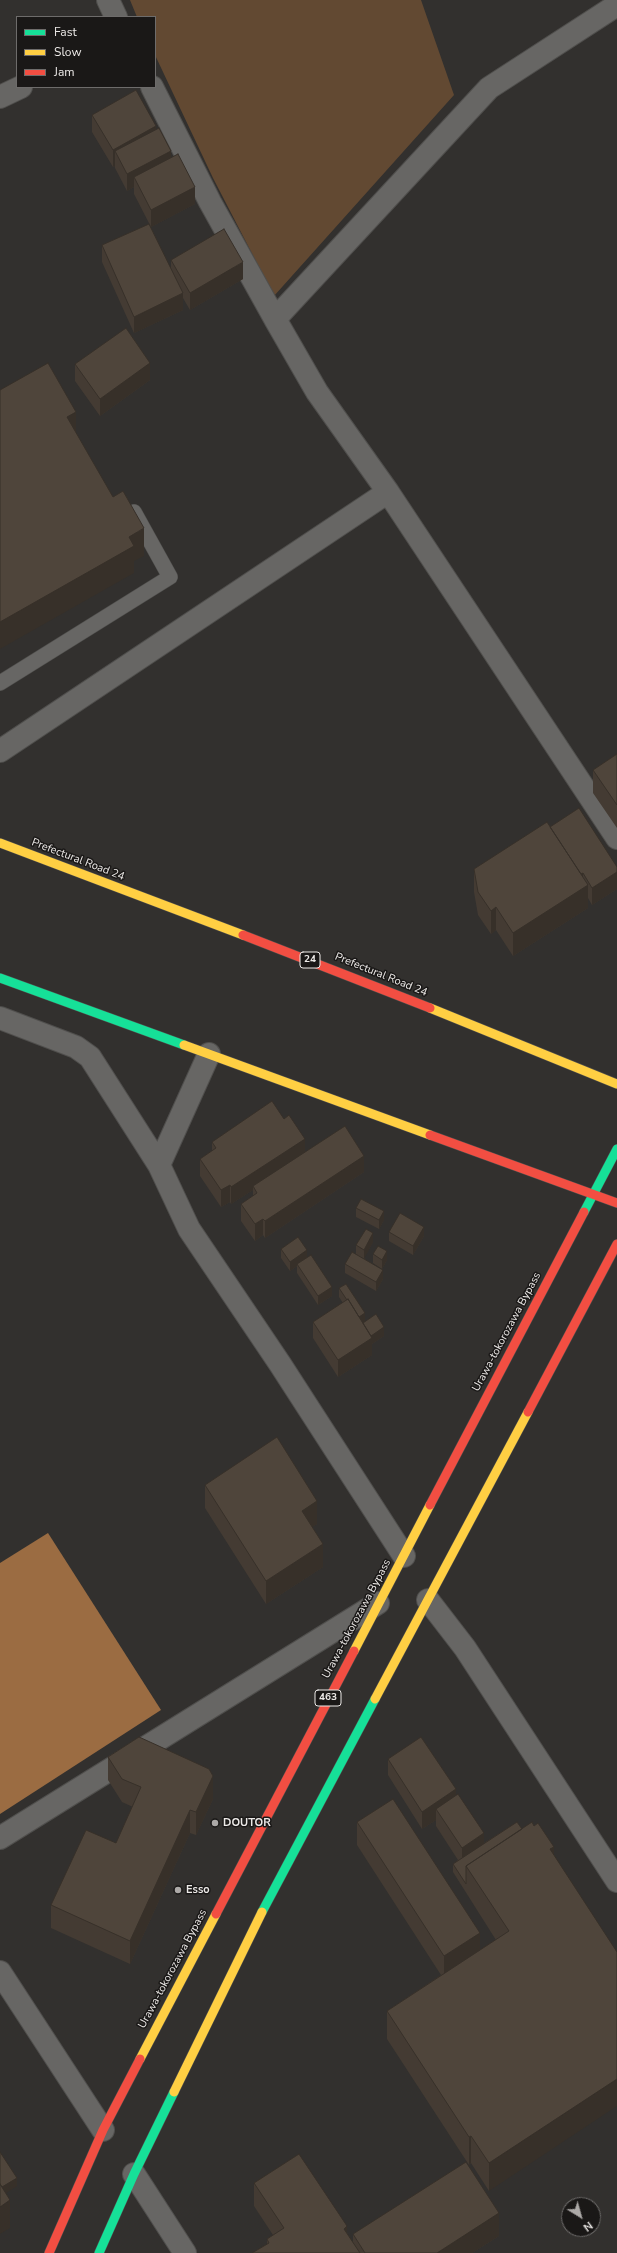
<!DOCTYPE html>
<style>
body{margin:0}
#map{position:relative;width:617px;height:2253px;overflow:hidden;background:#32302e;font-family:"Nunito Sans",sans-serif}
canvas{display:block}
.legend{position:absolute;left:16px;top:16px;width:140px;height:72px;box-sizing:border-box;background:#1a1817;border:1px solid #6e6c6b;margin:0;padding:5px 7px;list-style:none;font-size:12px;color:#edeae8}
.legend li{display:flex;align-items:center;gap:8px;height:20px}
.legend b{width:20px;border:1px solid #6e6c6b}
.north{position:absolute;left:561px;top:2197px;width:40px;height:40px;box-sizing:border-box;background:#1a1817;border:1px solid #6e6c6b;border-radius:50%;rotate:143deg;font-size:11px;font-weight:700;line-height:16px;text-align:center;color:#edeae8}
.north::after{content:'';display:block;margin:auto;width:14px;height:18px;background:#aca9a7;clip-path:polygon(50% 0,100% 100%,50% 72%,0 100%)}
</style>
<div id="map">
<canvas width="617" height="2253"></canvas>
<ul class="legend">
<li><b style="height:5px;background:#16e098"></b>Fast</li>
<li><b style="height:5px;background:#ffcf43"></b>Slow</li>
<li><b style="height:5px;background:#f24e42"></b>Jam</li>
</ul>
<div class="north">N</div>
</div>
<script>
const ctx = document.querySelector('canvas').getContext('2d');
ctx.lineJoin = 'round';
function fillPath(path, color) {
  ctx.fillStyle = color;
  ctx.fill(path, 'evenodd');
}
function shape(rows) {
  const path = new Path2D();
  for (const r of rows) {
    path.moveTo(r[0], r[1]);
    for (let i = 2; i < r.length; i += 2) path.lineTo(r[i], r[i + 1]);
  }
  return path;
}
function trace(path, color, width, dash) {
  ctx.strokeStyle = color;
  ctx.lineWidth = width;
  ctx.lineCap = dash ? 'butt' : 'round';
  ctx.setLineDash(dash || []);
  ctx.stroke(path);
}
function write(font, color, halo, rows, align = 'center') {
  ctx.font = font + ' "Nunito Sans",sans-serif';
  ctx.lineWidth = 3;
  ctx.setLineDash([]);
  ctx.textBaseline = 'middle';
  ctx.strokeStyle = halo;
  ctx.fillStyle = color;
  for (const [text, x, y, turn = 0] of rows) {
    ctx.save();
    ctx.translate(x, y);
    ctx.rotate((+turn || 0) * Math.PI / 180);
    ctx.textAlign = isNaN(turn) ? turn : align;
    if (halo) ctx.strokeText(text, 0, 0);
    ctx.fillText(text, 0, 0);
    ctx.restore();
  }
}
fillPath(shape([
 [130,0,421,0,454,95,274,296,213,178,155,55,155,17,137,17]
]), '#624932');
fillPath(shape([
 [48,1533,161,1710,0,1814,0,1563]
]), '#9b6c42');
const lane = shape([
 [0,683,170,577,134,512]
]);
const street = shape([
 [108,0,116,17],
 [617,5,489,88,275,319,317,392,388,492,617,838],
 [152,87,210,202,275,319],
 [0,97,21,87],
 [0,751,388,492],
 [0,1018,76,1047,90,1057,159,1165],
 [209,1054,159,1165,189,1229,280,1364,404,1556],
 [428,1600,465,1648,617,1881],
 [0,1838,378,1603],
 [0,1972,103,2130],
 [134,2174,185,2253]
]);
const fast = shape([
 [0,978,184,1045],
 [584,1212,617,1149],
 [262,1912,375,1699],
 [99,2253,134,2174,174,2092]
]);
const slow = shape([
 [0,843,243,935],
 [430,1008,617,1084],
 [184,1045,430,1135],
 [354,1651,430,1505],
 [375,1699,528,1412],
 [140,2059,216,1914],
 [174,2092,262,1912]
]);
const jam = shape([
 [243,935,430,1008],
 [430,1135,617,1203],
 [528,1412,617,1244],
 [430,1505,584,1212],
 [216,1914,354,1651],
 [49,2253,103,2130,140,2059]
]);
trace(lane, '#504f4d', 16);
trace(street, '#504f4d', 24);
trace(fast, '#504f4d', 10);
trace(slow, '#504f4d', 10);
trace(jam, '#504f4d', 10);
trace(lane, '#676664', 15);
trace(street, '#676664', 22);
trace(fast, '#16e098', 9);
trace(slow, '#ffcf43', 9);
trace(jam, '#f24e42', 9);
fillPath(shape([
 [92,115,156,129,195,204,151,227,134,194,134,187,127,191,115,168,115,166,113,167,92,132],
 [102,245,171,269,171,260,243,279,190,310,183,298,183,310,134,333,102,262],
 [75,364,150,380,100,416,75,381],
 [617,754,617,828,593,793,593,770],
 [550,827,617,867,617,889,592,905,588,898,588,908,513,956,496,930,491,934,478,915,474,892,474,869],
 [212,1142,305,1152,364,1172,265,1238,263,1235,255,1241,241,1221,241,1204,253,1196,253,1190,231,1204,230,1202,221,1207,200,1176,200,1159,212,1151],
 [356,1208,384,1220,379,1229,356,1217],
 [389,1232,424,1236,413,1255,389,1241],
 [373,1242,364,1258,383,1279,376,1291,345,1273,345,1264,356,1254,356,1245],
 [281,1249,307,1258,332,1296,318,1305,297,1273,297,1266,290,1271,281,1258],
 [373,1254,387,1260,382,1269,373,1263],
 [339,1288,365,1321,384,1336,372,1344,372,1355,338,1377,313,1338,313,1322,343,1303,339,1297],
 [205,1485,317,1524,312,1527,323,1567,266,1604,205,1508],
 [108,1757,213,1799,196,1835,190,1833,130,1964,51,1928,51,1905,116,1843,133,1807,122,1802,108,1780],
 [388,1759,456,1796,484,1843,517,1822,489,2191,471,2163,469,2165,387,2039,387,2011,441,1975,357,1845,357,1822,480,1950,496,1940,453,1872,453,1864,458,1860,436,1826,436,1820,422,1829,388,1775],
 [254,2183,347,2233,353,2243,353,2234,499,2236,472,2253,252,2253,267,2244,267,2239,273,2235,254,2206]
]), '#443b33');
fillPath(shape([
 [156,126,156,143,115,151,115,166,113,167,113,150],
 [171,151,171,168,134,177,134,187,127,191,127,174],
 [195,187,195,204,151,227,151,210],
 [243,262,243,279,190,310,190,293],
 [183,293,183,310,134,333,134,317],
 [150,363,150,380,100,416,100,399],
 [76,412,76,439,67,417],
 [144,528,144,556,134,561,134,573,0,649,0,622,129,537],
 [617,872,617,889,592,905,592,888],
 [583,873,583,888,588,885,588,908,513,956,513,933,579,876],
 [496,907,496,930,491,934,491,911],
 [305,1139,305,1156,253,1186,253,1190,231,1204,231,1187],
 [364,1156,364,1172,265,1238,265,1221],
 [230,1185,230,1202,221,1207,221,1190],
 [384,1211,384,1220,379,1229,379,1220],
 [263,1219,263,1235,255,1241,255,1224],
 [424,1227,424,1236,413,1255,413,1246],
 [373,1233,373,1242,364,1259,364,1250],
 [307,1250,307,1259,297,1264,297,1266,290,1271,290,1262],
 [387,1251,387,1260,382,1269,382,1260],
 [383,1270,383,1279,376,1291,376,1282],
 [332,1287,332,1296,318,1305,318,1296],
 [365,1313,365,1322,358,1326,358,1317],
 [384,1327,384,1336,372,1344,372,1355,338,1377,338,1360,369,1337],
 [317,1501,317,1524,302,1534,302,1511],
 [323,1544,323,1567,266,1604,266,1581],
 [213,1776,213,1799,196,1835,196,1812],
 [456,1789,456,1806,436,1809,436,1820,422,1829,422,1812],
 [190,1810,190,1833,130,1964,130,1941],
 [484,1833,484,1850,462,1865,462,1848],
 [554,1847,554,1874,550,1849],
 [480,1933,480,1956,444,1979,444,1956],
 [617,2079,617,2106,489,2191,489,2163],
 [471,2136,471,2163,469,2165,469,2137],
 [17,2178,17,2186,0,2197,0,2188],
 [10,2200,10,2228,0,2234,0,2207],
 [499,2213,499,2236,472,2253,437,2253],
 [347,2226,347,2249,344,2229]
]), '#373029');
const building = shape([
 [136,90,156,126,113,150,92,115,136,90],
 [159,128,171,151,127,174,115,151,159,128],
 [178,154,195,187,151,210,134,177,178,154],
 [149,224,183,293,134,317,102,245,149,224],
 [224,229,243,262,190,293,171,260,224,229],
 [126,328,150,363,100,399,75,364,126,328],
 [48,363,76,412,67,417,113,497,123,491,144,528,129,537,134,546,0,622,0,390,48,363],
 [617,754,617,805,593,770,617,754],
 [579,808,617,867,617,872,592,888,583,873,581,874,550,827,579,808],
 [547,822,588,885,513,933,496,907,491,911,478,892,474,869,547,822],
 [272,1101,284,1119,289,1115,305,1139,231,1187,230,1185,221,1190,200,1159,216,1148,212,1142,272,1101],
 [345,1126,364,1156,265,1221,263,1219,255,1224,241,1204,257,1193,253,1186,345,1126],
 [361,1199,384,1211,379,1220,356,1208,361,1199],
 [400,1213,424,1227,413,1246,389,1232,400,1213],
 [366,1229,373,1233,364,1250,356,1245,366,1229],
 [298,1237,307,1250,290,1262,281,1249,298,1237],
 [378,1246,387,1251,382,1260,373,1254,378,1246],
 [352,1252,383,1270,376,1282,345,1264,352,1252],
 [311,1255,332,1287,318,1296,297,1264,311,1255],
 [346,1284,365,1313,359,1317,348,1299,347,1300,339,1288,346,1284],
 [348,1299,372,1338,338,1360,313,1322,348,1299],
 [376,1314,384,1327,371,1336,363,1323,376,1314],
 [277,1437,317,1501,302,1511,323,1544,266,1581,205,1485,277,1437],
 [139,1737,209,1769,213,1776,196,1812,190,1810,130,1941,51,1905,86,1830,116,1843,141,1787,122,1779,108,1757,139,1737],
 [421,1737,456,1789,422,1812,388,1759,421,1737],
 [458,1794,484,1833,462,1848,436,1809,458,1794],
 [393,1799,480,1933,444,1956,357,1822,393,1799],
 [517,1822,522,1829,466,1866,466,1884,453,1864,517,1822],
 [532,1822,534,1826,538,1823,554,1847,550,1849,617,1952,617,2079,489,2163,471,2136,469,2137,387,2011,509,1931,466,1866,532,1822],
 [0,2152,17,2178,2,2187,0,2184,0,2152],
 [299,2154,347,2226,344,2229,360,2253,252,2253,269,2243,267,2239,284,2228,254,2183,299,2154],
 [466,2162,499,2213,437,2253,365,2253,353,2234,466,2162],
 [0,2184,10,2200,0,2207,0,2184]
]);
fillPath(building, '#4f453b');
trace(building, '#373029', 1);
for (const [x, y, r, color] of [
 [215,1823,4,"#aca9a7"],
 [178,1890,4,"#aca9a7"]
]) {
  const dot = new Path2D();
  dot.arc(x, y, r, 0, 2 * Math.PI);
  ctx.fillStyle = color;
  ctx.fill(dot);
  trace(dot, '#1a1817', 1.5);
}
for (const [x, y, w] of [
 [310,960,20],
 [328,1698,26]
]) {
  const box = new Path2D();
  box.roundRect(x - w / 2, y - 8, w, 16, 3);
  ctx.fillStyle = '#1a1817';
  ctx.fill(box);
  trace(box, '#edeae8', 1);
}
write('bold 10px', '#edeae8', null, [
 ["24",310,960],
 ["463",328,1698]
]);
write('11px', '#edeae8', '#1a1817', [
 ["Prefectural Road 24",78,860,21],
 ["Prefectural Road 24",381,975,22],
 ["Urawa-tokorozawa Bypass",507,1332,-62],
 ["Urawa-tokorozawa Bypass",357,1619,-62],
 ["Urawa-tokorozawa Bypass",173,1969,-62]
]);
write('bold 11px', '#edeae8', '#1a1817', [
 ["DOUTOR",223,1823],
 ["Esso",186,1890]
], 'left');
</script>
